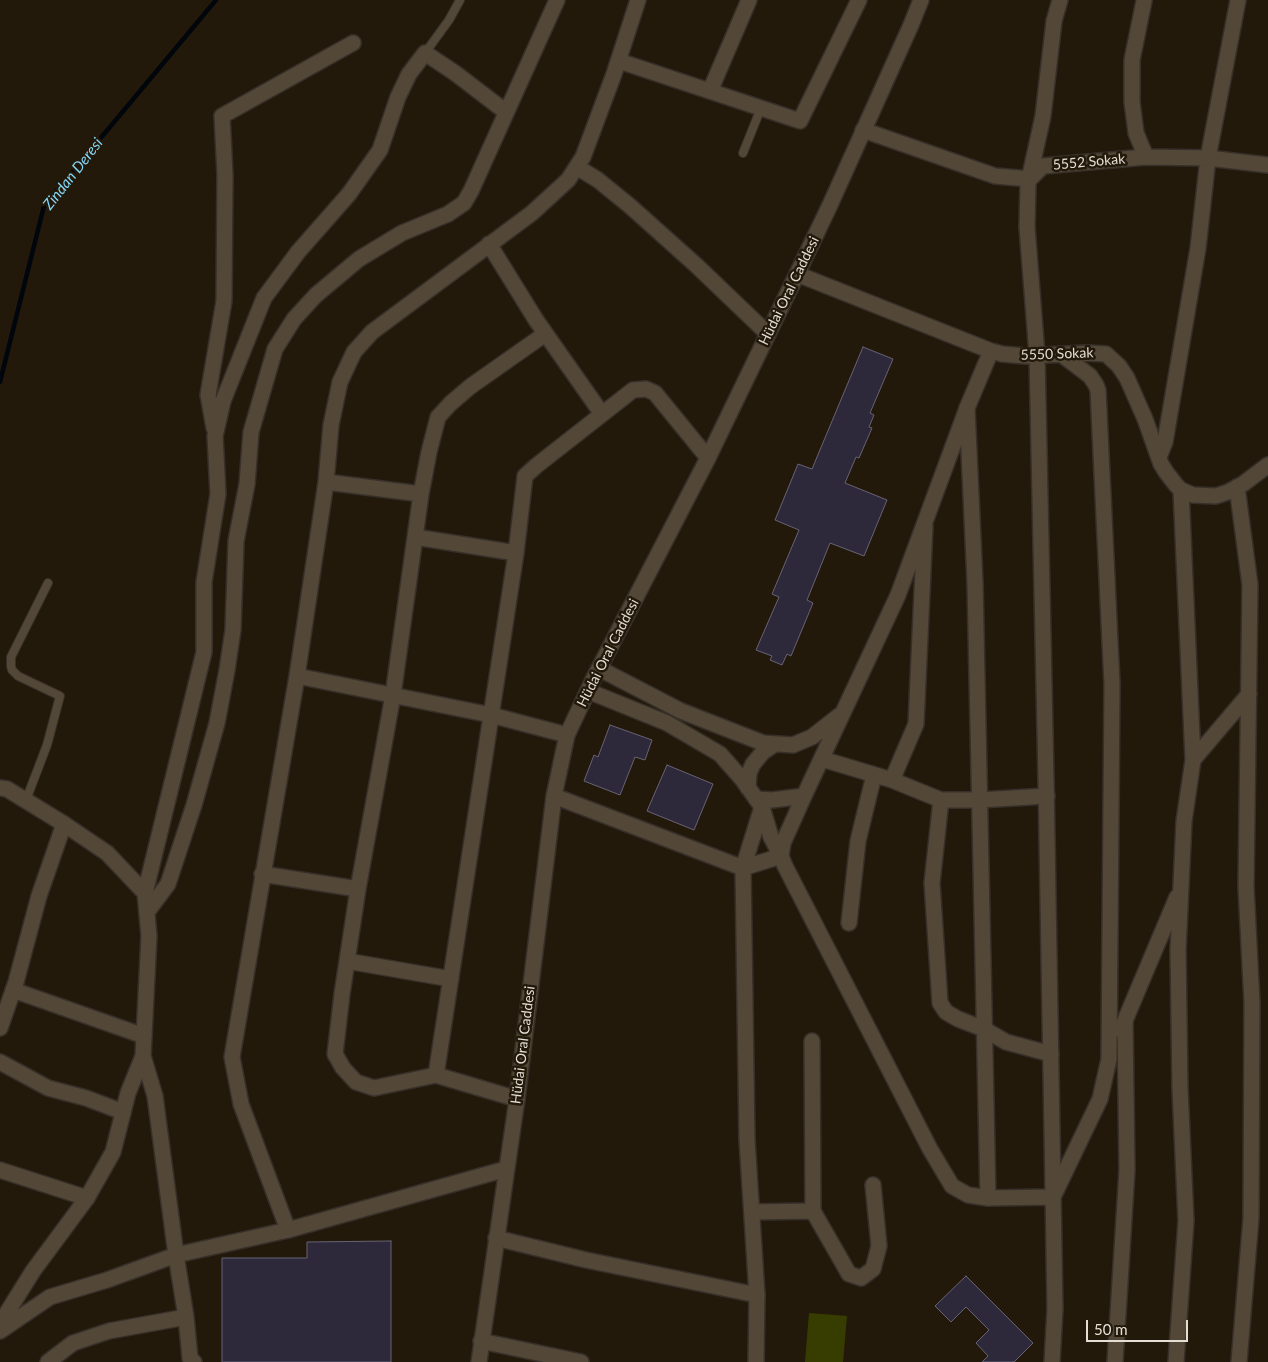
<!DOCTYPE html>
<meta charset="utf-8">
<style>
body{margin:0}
#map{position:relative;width:1268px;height:1362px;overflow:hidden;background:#23190a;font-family:Lato,sans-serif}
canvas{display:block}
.scale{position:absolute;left:1086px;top:1320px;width:102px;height:22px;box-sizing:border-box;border:2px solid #e4ded4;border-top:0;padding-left:6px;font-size:15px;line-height:18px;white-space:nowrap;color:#e4ded4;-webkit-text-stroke:4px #23190a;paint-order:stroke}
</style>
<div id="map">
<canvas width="1268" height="1362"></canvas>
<div class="scale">50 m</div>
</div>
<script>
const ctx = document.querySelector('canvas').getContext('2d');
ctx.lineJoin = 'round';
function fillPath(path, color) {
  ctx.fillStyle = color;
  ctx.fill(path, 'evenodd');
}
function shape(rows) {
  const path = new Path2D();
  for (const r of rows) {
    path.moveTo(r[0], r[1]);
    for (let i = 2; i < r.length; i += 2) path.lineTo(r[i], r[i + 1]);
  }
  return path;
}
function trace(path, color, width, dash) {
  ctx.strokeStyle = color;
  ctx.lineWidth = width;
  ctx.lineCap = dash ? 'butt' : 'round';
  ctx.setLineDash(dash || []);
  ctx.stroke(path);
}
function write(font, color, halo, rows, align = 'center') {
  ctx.font = font + ' Lato,sans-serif';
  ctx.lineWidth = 5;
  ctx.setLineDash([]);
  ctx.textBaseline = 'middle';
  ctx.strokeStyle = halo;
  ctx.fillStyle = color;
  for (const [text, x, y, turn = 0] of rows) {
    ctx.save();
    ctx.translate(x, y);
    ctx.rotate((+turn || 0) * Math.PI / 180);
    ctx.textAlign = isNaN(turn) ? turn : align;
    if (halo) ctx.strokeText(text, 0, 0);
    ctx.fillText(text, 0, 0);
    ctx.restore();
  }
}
fillPath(shape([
 [809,1313,847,1316,843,1362,805,1362]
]), '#373d00');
trace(shape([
 [0,382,44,206,216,0]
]), '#00060b', 4.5);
const building = shape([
 [863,347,893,359,870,413,874,415,869,427,872,428,859,458,856,457,845,483,887,500,864,556,830,543,807,600,813,603,791,656,787,654,782,665,770,660,772,656,756,650,779,597,772,594,799,530,775,520,798,464,812,469,863,347],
 [610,725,652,740,645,760,635,757,620,795,584,781,594,755,598,757,610,725],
 [667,765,713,784,694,830,647,811,667,765],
 [391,1241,391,1362,222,1362,222,1258,307,1258,307,1242,391,1241],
 [966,1276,1033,1343,1014,1362,982,1362,988,1356,976,1343,989,1330,966,1307,951,1322,935,1306,966,1276]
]);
fillPath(building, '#2d293a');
trace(building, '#676376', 1);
const lane = shape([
 [425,53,449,20,460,0],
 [743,153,761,108],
 [26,800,47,745,60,696,18,676,12,670,11,666,11,657,48,583]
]);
const street = shape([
 [1144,1,1132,60,1132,102,1136,133,1146,157],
 [619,61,800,121,859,0],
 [710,91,749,0],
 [863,130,995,176,1030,179,1043,166,1146,157,1208,158,1268,165],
 [577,167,598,180,630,206,697,266,768,334],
 [489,244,536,320,602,414],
 [1037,355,1027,227,1028,184,1043,116,1054,21,1060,0],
 [967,408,975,583,988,1198],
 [214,428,208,395,224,301,225,175,222,116,353,43],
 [1159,457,1165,442,1198,248,1208,158,1238,0],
 [326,482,421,494],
 [1237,487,1250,585,1246,887,1252,1003,1251,1218,1239,1362],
 [415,537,516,553],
 [297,676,491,715,567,735],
 [822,759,892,780,941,800,979,800,1047,796],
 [1193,760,1249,694],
 [892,780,916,724,925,526],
 [941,800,932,883,940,1003,946,1012,958,1019,984,1029,1006,1042,1051,1054],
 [262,874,358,889],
 [145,893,204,652,204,582,218,494,215,436,223,401,264,298,298,252,349,194,380,150,398,97,409,74,425,53,455,73,506,112],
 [147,912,168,884,194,805,217,723,227,670,233,630,236,541,247,484,251,432,275,349,294,319,316,295,359,259,402,233,448,214,464,203,471,191,557,0],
 [849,923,858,841,874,775],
 [347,961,451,979],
 [13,990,144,1036],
 [0,1028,16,982,39,896,64,824],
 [1121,1030,1177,897],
 [812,1041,813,1211],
 [0,1062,48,1088,86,1098,123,1112],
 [436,1075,516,553,525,476,536,466,633,390,646,389,655,393,708,458],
 [517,1099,436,1075,374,1088,356,1082,343,1068,335,1054,342,994,358,889,393,695,421,494,429,452,438,417,451,403,471,386,545,334],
 [0,1170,87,1198],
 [1053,1197,1100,1099,1109,1059,1112,684,1098,390,1096,385,1090,376,1061,354],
 [752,1212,813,1211,849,1274,861,1278,873,1269,879,1246,873,1185],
 [288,1230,241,1104,232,1057,297,676,326,482,331,425,340,382,354,352,372,332,532,213,568,180,583,157,614,74,638,0],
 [496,1238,586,1260,757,1295],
 [176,1255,186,1317,190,1358,194,1362],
 [481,1341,581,1362],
 [48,1362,73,1343,109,1331,186,1317],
 [1115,1362,1127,1170,1125,1021],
 [1176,1362,1186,1221,1180,1089,1178,950,1184,821,1193,760,1181,490]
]);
const secondary = shape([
 [797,274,991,351,1002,354,1025,356,1088,353,1106,354,1119,366,1127,378,1145,419,1161,464,1166,472,1176,485,1181,490,1193,495,1216,496,1228,492,1243,484,1268,465],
 [1037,355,1046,779,1055,1309,1052,1362],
 [600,669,681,711,763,743,793,745,812,737,840,715],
 [588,691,667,723,720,754,742,779,762,807,771,837,781,856,785,866,930,1149,952,1186,968,1195,988,1198,1053,1197],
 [0,788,7,789,64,824,107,853,145,893,149,936,143,1056,155,1096,176,1255],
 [748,788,749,773,753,764,763,752,775,744],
 [554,796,743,868,747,1140,757,1295,756,1362],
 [756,799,772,800,804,796],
 [781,856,783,843,804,796,898,595,967,408,991,351],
 [743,868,762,807],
 [743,868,781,856],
 [0,1324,33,1271,87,1198,113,1152,128,1093,143,1056],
 [0,1331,50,1297,107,1280,176,1255,288,1230,506,1169],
 [479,1362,517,1099,554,796,567,735,593,680,708,458,797,274,830,205,911,25,921,0]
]);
trace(lane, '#37302a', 10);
trace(street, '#37302a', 18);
trace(secondary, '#37302a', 18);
trace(lane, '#534837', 8);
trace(street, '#534837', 15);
trace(secondary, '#534837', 15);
write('14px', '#e4ded4', '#23190a', [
 ["5552 Sokak",1089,162,-5],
 ["Hüdai Oral Caddesi",789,291,-64],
 ["5550 Sokak",1057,354,-2],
 ["Hüdai Oral Caddesi",608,653,-63],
 ["Hüdai Oral Caddesi",523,1045,-83]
]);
write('italic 15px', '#85d7f8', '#23190a', [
 ["Zindan Deresi",73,174,-52]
]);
</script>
